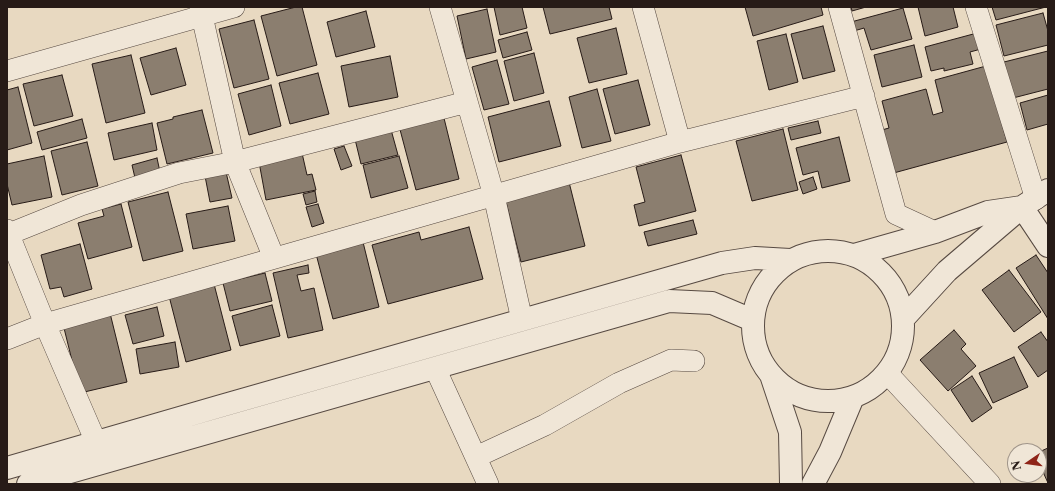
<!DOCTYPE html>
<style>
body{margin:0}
#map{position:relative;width:1055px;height:491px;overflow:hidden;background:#e8d9c1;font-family:"Libre Caslon Text",serif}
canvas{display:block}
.frame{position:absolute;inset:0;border:8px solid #271b17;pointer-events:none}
.north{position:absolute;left:1007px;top:443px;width:40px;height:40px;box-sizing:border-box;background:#f0e6d7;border:1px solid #a0958a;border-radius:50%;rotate:257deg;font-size:11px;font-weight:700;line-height:16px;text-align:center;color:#271b17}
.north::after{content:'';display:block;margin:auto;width:14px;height:18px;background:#8f2418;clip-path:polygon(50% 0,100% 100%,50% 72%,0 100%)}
</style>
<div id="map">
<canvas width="1055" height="491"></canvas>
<div class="frame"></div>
<div class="north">N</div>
</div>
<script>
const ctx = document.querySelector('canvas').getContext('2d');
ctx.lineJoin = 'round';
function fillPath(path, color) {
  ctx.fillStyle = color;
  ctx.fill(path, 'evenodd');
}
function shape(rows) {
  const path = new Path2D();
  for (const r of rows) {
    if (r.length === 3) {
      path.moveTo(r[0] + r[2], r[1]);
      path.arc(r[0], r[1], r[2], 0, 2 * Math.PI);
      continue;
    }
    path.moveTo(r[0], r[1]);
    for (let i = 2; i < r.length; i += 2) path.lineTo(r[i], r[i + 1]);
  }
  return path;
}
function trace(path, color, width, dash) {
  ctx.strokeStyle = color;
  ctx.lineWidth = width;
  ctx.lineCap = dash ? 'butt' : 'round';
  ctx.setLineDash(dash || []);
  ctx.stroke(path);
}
const building = shape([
 [296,7,302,7,317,65,277,76,261,16,296,7],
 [494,7,522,7,527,28,500,35,494,7],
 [543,7,609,7,612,19,550,34,543,7],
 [745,7,821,7,823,15,753,36,745,7],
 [851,7,866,7,852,11,851,7],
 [918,7,953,7,958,27,925,36,918,7],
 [992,7,1046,7,996,20,992,7],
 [903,8,912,39,871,50,864,28,854,31,851,22,903,8],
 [487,9,496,52,466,59,457,16,487,9],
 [366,11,375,47,336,57,327,22,366,11],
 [1043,13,1048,31,1048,45,1004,56,996,25,1043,13],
 [254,20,269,79,234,88,219,29,254,20],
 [823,26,835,71,803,79,791,34,823,26],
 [616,28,627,74,589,83,577,38,616,28],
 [527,32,532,50,503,58,498,40,527,32],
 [977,33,981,49,970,52,973,64,944,71,944,68,931,71,925,47,977,33],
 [786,34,798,82,769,90,757,41,786,34],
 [914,45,922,77,882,87,874,55,914,45],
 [176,48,186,85,151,95,140,58,176,48],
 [1048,51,1048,89,1013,98,1004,62,1048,51],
 [534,53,544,93,514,101,504,61,534,53],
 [131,55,145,113,106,123,92,64,131,55],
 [390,56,398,97,349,107,341,66,390,56],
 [497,60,509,104,484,110,472,67,497,60],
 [986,66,1007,142,890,174,878,131,889,128,882,101,926,89,933,115,943,112,935,80,986,66],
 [318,73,329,114,290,124,279,83,318,73],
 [62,75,73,116,34,126,23,84,62,75],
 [638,80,650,125,615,134,603,89,638,80],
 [271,85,281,126,249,135,238,94,271,85],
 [18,87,32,143,7,150,7,90,18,87],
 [597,89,611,141,582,148,569,97,597,89],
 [1048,95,1048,124,1027,130,1020,103,1048,95],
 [549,101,561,146,499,162,488,117,549,101],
 [202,110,213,153,167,164,157,123,173,119,173,117,202,110],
 [442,110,459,179,416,190,398,122,442,110],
 [82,119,87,138,42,150,37,132,82,119],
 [818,121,821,133,791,140,788,128,818,121],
 [152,123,157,150,114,160,108,133,152,123],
 [390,126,398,155,361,164,354,135,390,126],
 [783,129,798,190,752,201,736,141,783,129],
 [839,137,850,181,822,188,818,171,803,175,796,148,839,137],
 [87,142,98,186,62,195,51,151,87,142],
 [344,146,352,166,341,170,334,149,344,146],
 [302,153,307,175,312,174,316,190,266,200,259,162,302,153],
 [681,155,696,211,639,226,634,205,645,202,636,167,681,155],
 [44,156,52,197,12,205,7,184,7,164,44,156],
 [399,156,408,188,371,198,363,165,399,156],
 [157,158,160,172,135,178,132,165,157,158],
 [226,172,232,198,210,202,205,176,226,172],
 [813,177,817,189,803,194,799,182,813,177],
 [569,182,585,246,521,262,505,198,569,182],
 [315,191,317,202,306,205,303,194,315,191],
 [168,192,183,251,143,261,128,202,168,192],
 [121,204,132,247,88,259,78,223,104,216,102,209,121,204],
 [318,204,324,223,312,227,306,207,318,204],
 [228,206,235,241,193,249,186,214,228,206],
 [693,220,697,234,648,246,644,232,693,220],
 [469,227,483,279,388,304,372,245,419,232,421,240,469,227],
 [362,238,379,307,333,319,315,250,362,238],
 [80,244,92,289,64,297,61,287,50,289,41,255,80,244],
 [1036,255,1048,273,1048,319,1016,268,1036,255],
 [308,265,309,273,297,275,301,291,314,288,323,330,288,338,273,273,308,265],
 [1009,270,1041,312,1014,332,982,290,1009,270],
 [265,273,272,301,230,311,223,283,265,273],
 [214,284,231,350,186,362,169,296,214,284],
 [272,305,280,336,240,346,232,316,272,305],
 [157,307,164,336,133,344,125,315,157,307],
 [110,313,127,382,80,393,63,324,110,313],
 [954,330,966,344,961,349,976,366,948,391,920,360,954,330],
 [1041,332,1048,342,1048,370,1038,377,1018,347,1041,332],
 [175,342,179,367,140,374,136,349,175,342],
 [1014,357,1028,387,993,403,979,373,1014,357],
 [972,376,992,408,972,422,951,390,972,376],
 [1048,448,1048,483,1039,463,1039,452,1048,448]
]);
fillPath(building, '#8b7e6f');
trace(building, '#271b17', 1);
const minor = shape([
 [200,7,235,162,274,258],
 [440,7,494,196,522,320],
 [643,7,680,142],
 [839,7,896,214,935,232],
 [976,7,1036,199],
 [7,71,234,7],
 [7,230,45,324,96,442],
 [9,234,81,205,179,173,235,162,467,102],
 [7,339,45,324,680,142,864,96],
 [435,368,488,484],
 [888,374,990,484],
 [476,457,545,425,619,383,671,360,694,361]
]);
const tertiary = shape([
 [1022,207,1048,246],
 [828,326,75],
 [854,255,935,232,988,212,1022,207],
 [903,319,947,271,1022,207,1048,190],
 [771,375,790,432,791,484],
 [7,468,221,406,722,263,755,258,790,260],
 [28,484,669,301,712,303,752,320],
 [813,484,830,452,853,397]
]);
trace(minor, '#574a42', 22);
trace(tertiary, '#574a42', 24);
trace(minor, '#f0e6d7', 21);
trace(tertiary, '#f0e6d7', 22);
</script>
